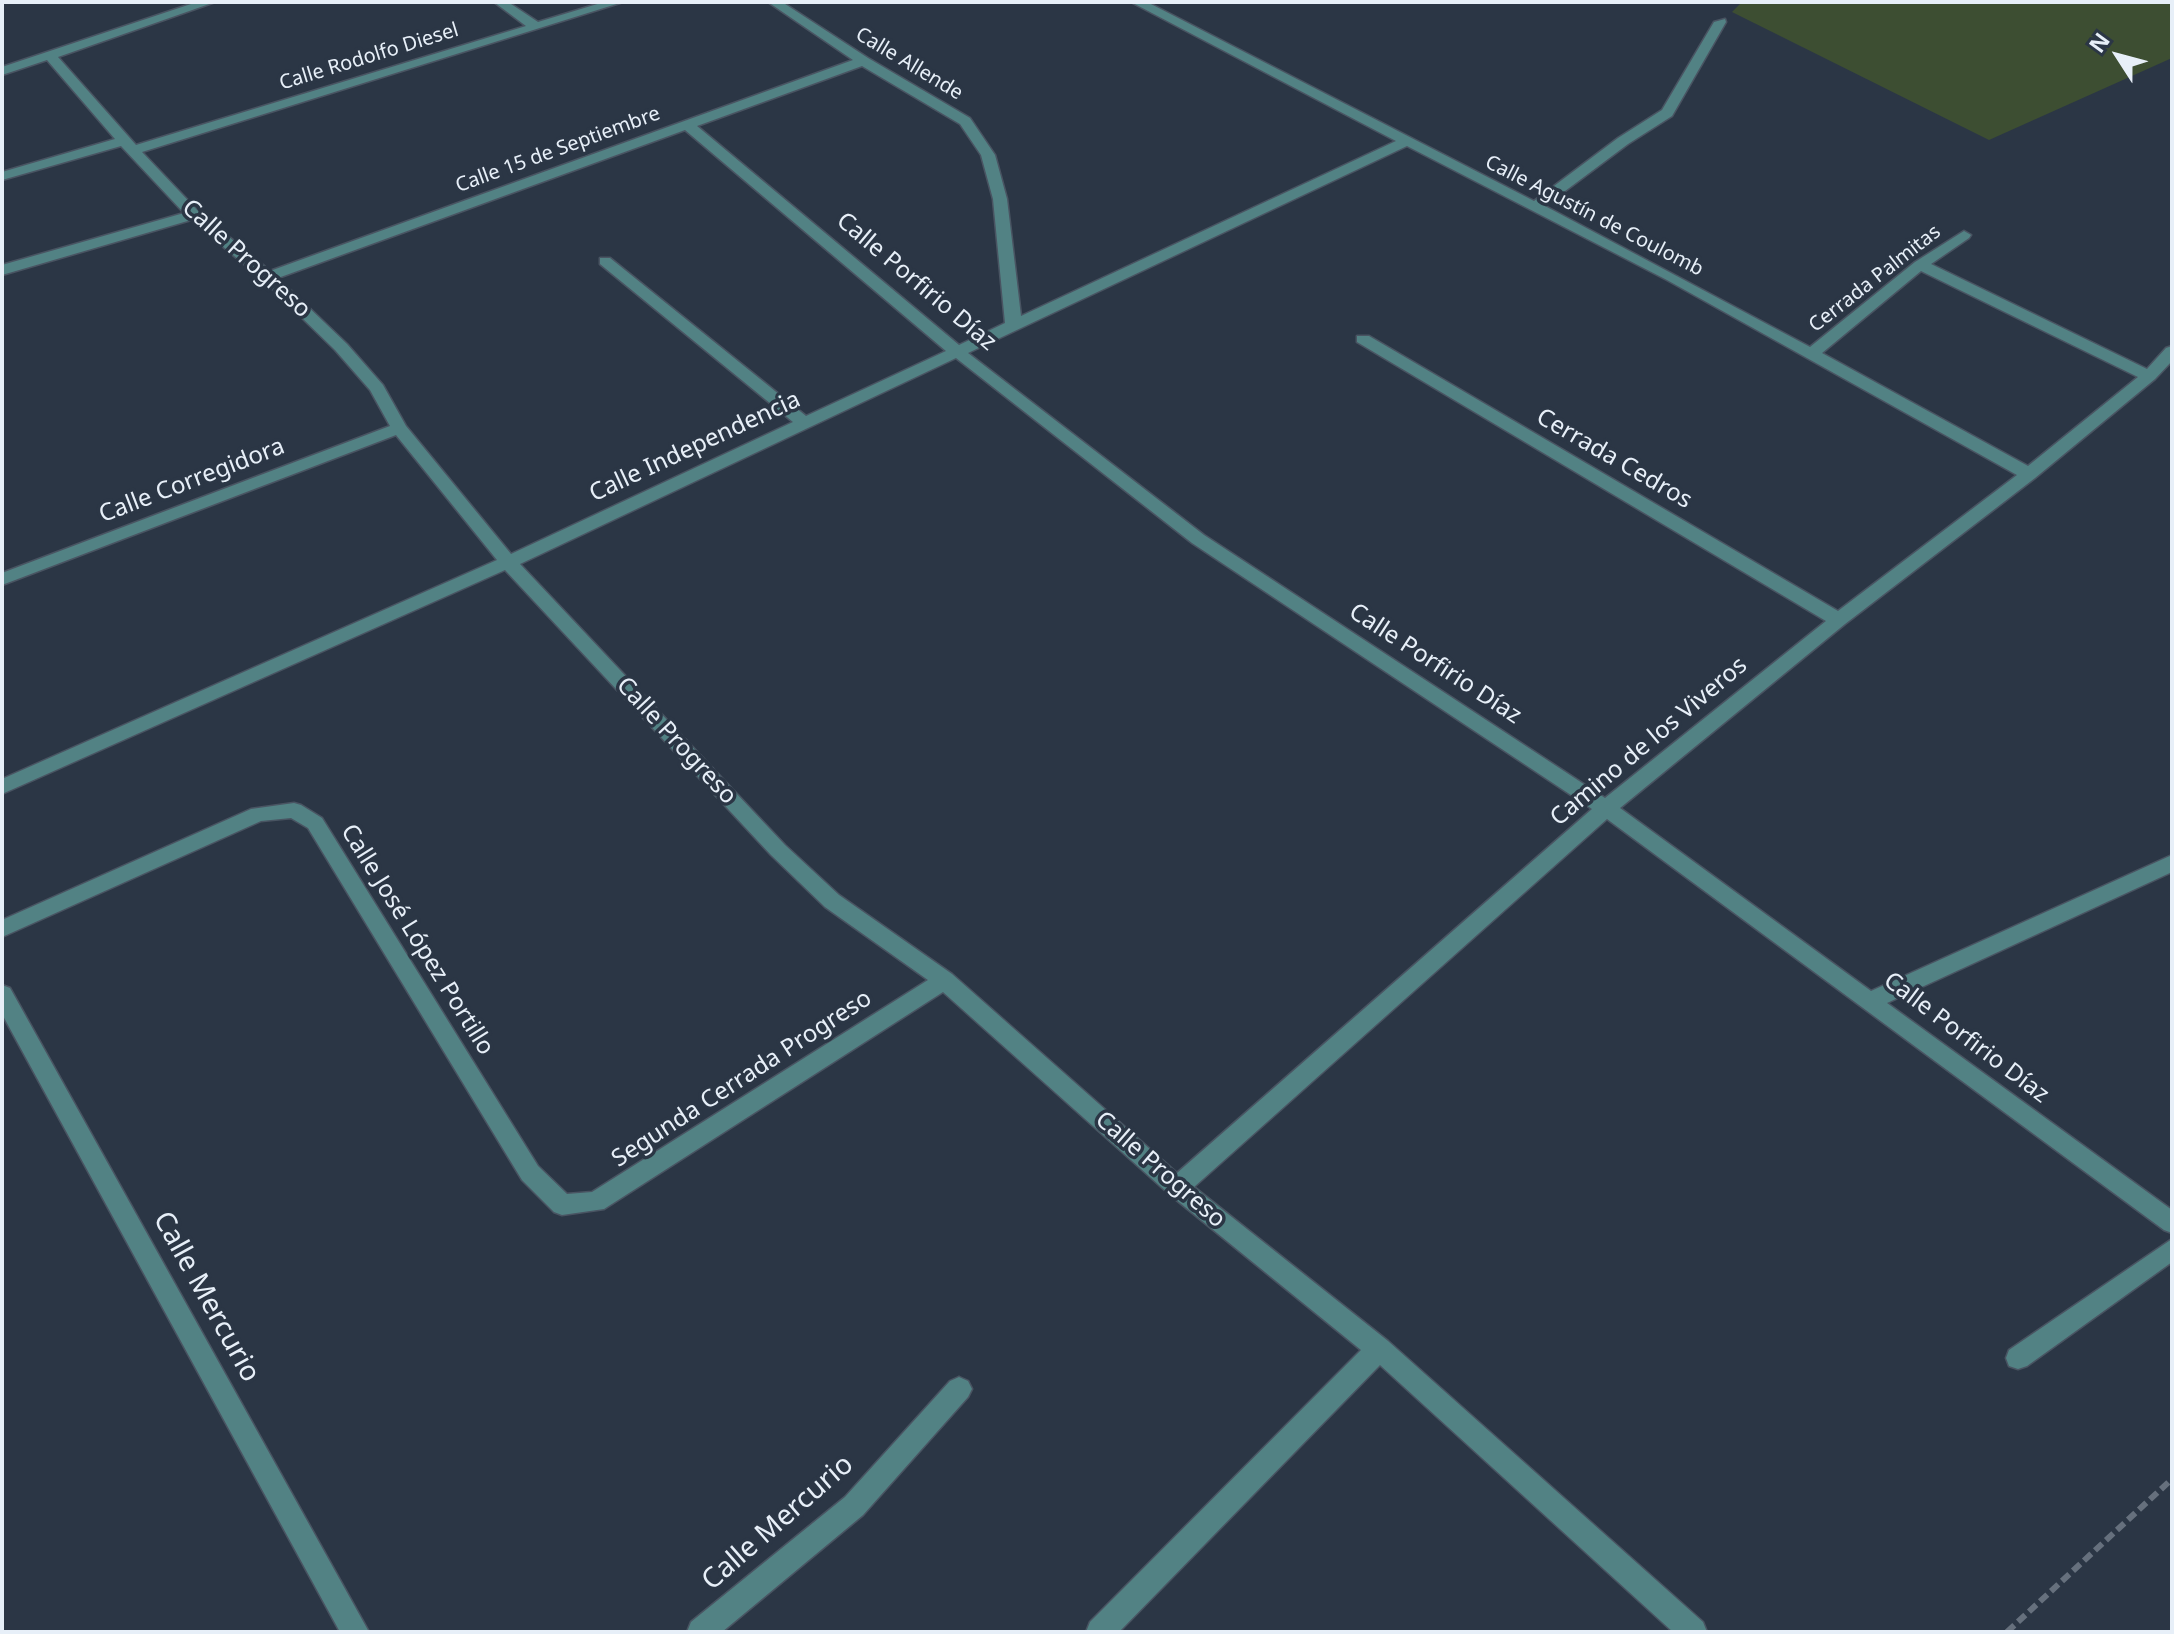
<!DOCTYPE html>
<meta charset="utf-8">
<style>
body{margin:0}
#map{position:relative;width:2174px;height:1634px;overflow:hidden;background:#2b3645;font-family:"Noto Sans",sans-serif}
canvas{display:block}
.frame{position:absolute;inset:0;border:4px solid #e7eff8;pointer-events:none}
.north{position:absolute;left:2078px;top:16px;width:80px;height:80px;-webkit-text-stroke:6px #2b3645;paint-order:stroke;rotate:306deg;font-size:22px;font-weight:700;line-height:32px;text-align:center;color:#e7eff8}
.north::after{content:'';display:block;margin:auto;width:28px;height:36px;background:#e7eff8;clip-path:polygon(50% 0,100% 100%,50% 72%,0 100%)}
</style>
<div id="map">
<canvas width="2174" height="1634"></canvas>
<div class="frame"></div>
<div class="north">N</div>
</div>
<script>
const ctx = document.querySelector('canvas').getContext('2d');
ctx.lineJoin = 'round';
function fillPath(path, color) {
  ctx.fillStyle = color;
  ctx.fill(path, 'evenodd');
}
function shape(rows) {
  const path = new Path2D();
  for (const r of rows) {
    path.moveTo(r[0], r[1]);
    for (let i = 2; i < r.length; i += 2) path.lineTo(r[i], r[i + 1]);
  }
  return path;
}
function trace(path, color, width, dash) {
  ctx.strokeStyle = color;
  ctx.lineWidth = width;
  ctx.lineCap = dash ? 'butt' : 'round';
  ctx.setLineDash(dash || []);
  ctx.stroke(path);
}
function write(font, color, halo, rows, align = 'center') {
  ctx.font = font + ' "Noto Sans",sans-serif';
  ctx.lineWidth = 7;
  ctx.setLineDash([]);
  ctx.textBaseline = 'middle';
  ctx.strokeStyle = halo;
  ctx.fillStyle = color;
  for (const [text, x, y, turn = 0] of rows) {
    ctx.save();
    ctx.translate(x, y);
    ctx.rotate((+turn || 0) * Math.PI / 180);
    ctx.textAlign = isNaN(turn) ? turn : align;
    if (halo) ctx.strokeText(text, 0, 0);
    ctx.fillText(text, 0, 0);
    ctx.restore();
  }
}
fillPath(shape([
 [1742,2,2172,2,2172,58,1989,140,1732,12]
]), '#3d4e32');
const minor = shape([
 [197,2,215,2,58,57,136,145,526,26,494,2,508,2,538,22,604,2,623,2,142,152,199,212,270,271,853,60,768,2,782,2,868,58,970,118,995,155,1007,199,1021,316,1396,141,1131,2,1147,2,1534,201,1618,138,1662,110,1714,22,1725,19,1726,22,1672,116,1628,144,1545,206,1810,347,1915,262,1964,231,1971,235,1969,238,1931,264,2147,369,2166,348,2172,346,2172,361,2155,379,2035,478,1845,624,1620,808,1871,991,2172,855,2172,872,1887,1003,2172,1210,2172,1233,2164,1230,1607,819,1194,1187,1388,1341,1703,1622,1707,1632,1673,1632,1380,1365,1119,1632,1086,1632,1090,1622,1361,1350,1169,1194,943,992,604,1209,562,1215,554,1212,522,1180,308,828,291,818,261,821,2,937,2,920,251,809,294,803,301,805,322,818,538,1166,567,1194,592,1192,928,980,825,907,771,855,505,570,2,794,2,779,497,560,396,435,2,585,2,573,390,426,370,390,335,350,263,280,191,220,2,275,2,265,184,213,121,146,2,180,2,172,115,139,47,60,2,75,2,67,197,2],
 [862,66,960,124,981,155,993,199,1005,323,959,345,697,126,862,66],
 [685,130,946,351,806,416,610,258,600,258,600,264,793,422,511,554,406,426,383,385,347,344,278,278,685,130],
 [1407,146,1667,280,2017,475,1838,611,1369,336,1357,336,1357,342,1826,621,1605,798,1204,535,968,353,1407,146],
 [1921,271,2138,377,2028,466,1822,353,1921,271],
 [956,358,1192,543,1592,809,1177,1173,952,974,839,895,785,845,520,564,956,358],
 [2,985,10,988,369,1632,340,1632,2,1014,2,985],
 [2172,1239,2172,1262,2027,1366,2018,1369,2009,1366,2006,1358,2009,1350,2172,1239],
 [959,1377,968,1381,972,1389,968,1397,863,1515,722,1632,687,1632,691,1622,845,1497,950,1381,959,1377]
]);
trace(minor, '#495462', 3);
trace(shape([
 [2007,1632,2172,1479]
]), '#66707d', 6, [10, 5]);
fillPath(minor, '#528284');
write('20px', '#e7eff8', '#2b3645', [
 ["Calle Rodolfo Diesel",369,57,-17],
 ["Calle Allende",909,64,31],
 ["Calle 15 de Septiembre",558,150,-20],
 ["Calle Agustín de Coulomb",1594,216,27],
 ["Cerrada Palmitas",1875,279,-38]
]);
write('24px', '#e7eff8', '#2b3645', [
 ["Calle Progreso",246,259,42],
 ["Calle Porfirio Díaz",916,282,40],
 ["Calle Independencia",695,447,-25],
 ["Cerrada Cedros",1614,459,30],
 ["Calle Corregidora",192,481,-21],
 ["Calle Porfirio Díaz",1435,664,33],
 ["Calle Progreso",676,741,47],
 ["Camino de los Viveros",1649,742,-40],
 ["Calle José López Portillo",417,940,58],
 ["Calle Porfirio Díaz",1966,1038,37],
 ["Segunda Cerrada Progreso",742,1079,-33],
 ["Calle Progreso",1160,1170,41]
]);
write('28px', '#e7eff8', '#2b3645', [
 ["Calle Mercurio",206,1297,61],
 ["Calle Mercurio",778,1523,-41]
]);
</script>
